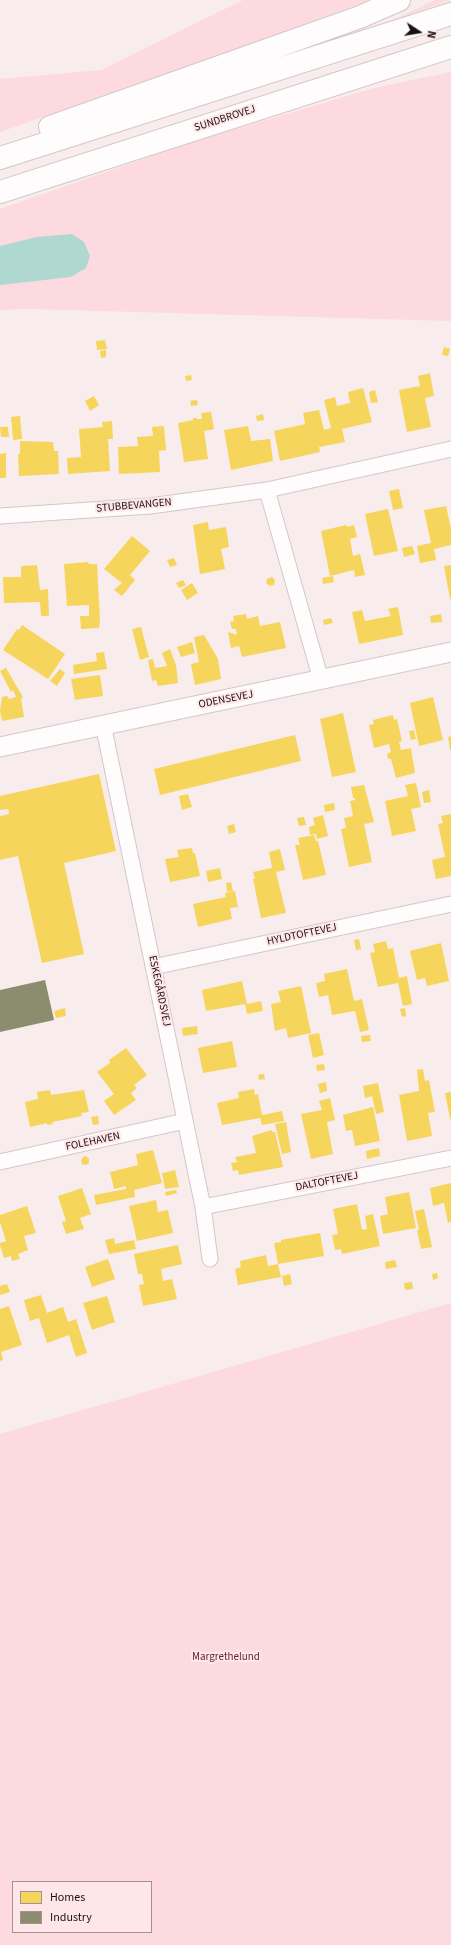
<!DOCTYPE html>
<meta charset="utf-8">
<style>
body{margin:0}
#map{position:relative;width:451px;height:1945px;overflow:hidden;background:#f9eced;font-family:"Source Sans 3",sans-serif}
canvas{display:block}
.legend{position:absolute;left:12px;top:1881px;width:140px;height:52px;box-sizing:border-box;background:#ffe6e9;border:1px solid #a39093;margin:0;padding:5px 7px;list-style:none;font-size:12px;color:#1a1012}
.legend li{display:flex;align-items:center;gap:8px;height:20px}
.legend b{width:20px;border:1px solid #a39093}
.north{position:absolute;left:399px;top:12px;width:40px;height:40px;-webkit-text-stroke:3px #ffe6e9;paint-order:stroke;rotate:102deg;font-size:11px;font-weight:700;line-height:16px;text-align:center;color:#1a1012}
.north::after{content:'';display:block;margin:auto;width:14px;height:18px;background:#1a1012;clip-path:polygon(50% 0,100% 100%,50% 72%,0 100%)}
</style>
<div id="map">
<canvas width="451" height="1945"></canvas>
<ul class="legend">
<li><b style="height:11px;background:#f6d55c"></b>Homes</li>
<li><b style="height:11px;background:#8c8c6e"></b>Industry</li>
</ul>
<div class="north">N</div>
</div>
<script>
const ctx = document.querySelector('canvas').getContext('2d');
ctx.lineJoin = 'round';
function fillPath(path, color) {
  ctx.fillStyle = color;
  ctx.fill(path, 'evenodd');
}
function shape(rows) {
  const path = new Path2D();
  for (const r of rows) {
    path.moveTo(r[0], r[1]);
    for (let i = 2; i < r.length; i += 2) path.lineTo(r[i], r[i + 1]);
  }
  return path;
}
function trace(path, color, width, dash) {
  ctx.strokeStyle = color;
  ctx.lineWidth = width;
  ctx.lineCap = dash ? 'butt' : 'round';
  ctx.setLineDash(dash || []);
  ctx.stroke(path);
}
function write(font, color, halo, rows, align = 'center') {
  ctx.font = font + ' "Source Sans 3",sans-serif';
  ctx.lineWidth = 4;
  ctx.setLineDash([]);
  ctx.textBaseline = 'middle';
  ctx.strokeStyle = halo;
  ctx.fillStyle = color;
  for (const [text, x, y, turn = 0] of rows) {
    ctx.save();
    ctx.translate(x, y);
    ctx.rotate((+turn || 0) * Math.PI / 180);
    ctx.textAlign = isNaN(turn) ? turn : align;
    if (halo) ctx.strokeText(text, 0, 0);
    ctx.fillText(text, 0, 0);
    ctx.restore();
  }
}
fillPath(shape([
 [243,0,370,0,240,48,0,132,0,79,101,70],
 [435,0,451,0,396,19],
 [451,72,451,321,30,309,0,310,0,209,195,141,374,88],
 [451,1303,451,1945,0,1945,0,1434],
 [13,1882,151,1882,151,1932,13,1932]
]), '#fcdadf');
fillPath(shape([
 [72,234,84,242,90,256,86,268,71,277,0,285,0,246,37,237]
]), '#afd8d1');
fillPath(shape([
 [105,340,107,349,97,350,96,341],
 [444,347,450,349,448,356,442,355],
 [106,350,106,357,101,358,100,351],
 [430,373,434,396,425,398,431,427,407,432,399,390,420,386,418,376],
 [191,375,192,380,186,381,185,376],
 [363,388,372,422,342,429,345,442,319,447,320,452,280,461,274,431,305,424,303,413,319,410,324,430,331,428,324,400,335,397,337,406,350,403,348,392],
 [375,390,378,402,371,403,369,392],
 [94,396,99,405,90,411,85,401],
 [197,400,198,405,191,406,190,401],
 [211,412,214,429,204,431,208,459,184,462,178,423,193,420,193,418,196,418,197,419,202,419,201,413],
 [263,414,264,420,257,421,256,416],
 [20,416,22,439,13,440,11,417],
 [112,421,113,439,108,439,110,471,68,474,67,458,81,457,79,429,103,427,102,422],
 [164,426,166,450,159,451,160,472,119,474,118,447,138,446,137,437,153,436,152,427],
 [248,426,251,441,270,439,273,461,231,470,224,430],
 [0,427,8,427,9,437,1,437],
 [20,441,53,442,54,451,58,451,59,474,19,476,18,454,20,454],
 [6,453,6,478,0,478,0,454],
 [399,489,403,508,393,510,389,491],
 [446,506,451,529,451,545,434,549,436,560,420,563,417,546,431,543,424,510],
 [388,509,398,551,374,556,365,514],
 [208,522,209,530,226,527,229,547,221,549,225,569,200,574,193,525],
 [346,525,347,527,354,525,357,537,350,539,353,556,360,554,365,575,355,577,354,570,330,576,321,531],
 [132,536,150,551,130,575,135,580,122,596,114,590,122,583,104,569],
 [412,546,415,554,404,557,402,548],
 [174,558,177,565,170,567,167,560],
 [88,562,89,564,97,564,100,621,99,628,81,629,80,616,89,616,89,605,67,606,64,564],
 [37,565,40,590,48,589,49,616,41,616,40,602,4,603,3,577,21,577,21,566],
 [451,565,451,599,450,599,444,566],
 [333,576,334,582,323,584,322,578],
 [272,577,275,580,274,585,270,586,266,583,267,579],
 [183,580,186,585,179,588,176,583],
 [192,583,198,593,187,600,181,590],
 [398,607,403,635,359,644,352,612,362,610,365,621,391,616,388,609],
 [246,614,247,619,258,616,260,626,280,622,286,648,242,657,239,646,231,648,228,632,237,635,236,629,232,629,230,622,234,621,233,616],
 [441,614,442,622,431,623,430,616],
 [331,618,333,623,324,625,323,620],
 [22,625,65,654,48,679,3,650,17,629,19,630],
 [141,627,149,657,140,660,132,629],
 [204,635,218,659,221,679,195,685,191,664,199,662,194,637],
 [192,642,195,653,181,657,177,647],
 [170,649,176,665,178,683,158,686,156,680,152,681,148,660,153,659,155,668,167,666,162,653],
 [104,652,107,669,74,674,73,665,97,661,96,653],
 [6,668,23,697,21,699,24,717,2,721,0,711,2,697,7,696,9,699,16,697,13,690,11,692,0,671],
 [60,669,65,673,57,686,50,681],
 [100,675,103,696,75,700,71,679],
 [433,697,443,740,419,746,410,703],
 [343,713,356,772,332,777,320,719],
 [393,715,394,720,397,719,402,741,399,742,401,750,411,748,415,773,396,778,391,759,388,759,387,754,391,752,389,744,374,748,369,725,374,724,373,720],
 [414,730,416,739,411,740,409,731],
 [295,735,301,761,160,795,154,769],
 [451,736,451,750,450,750,448,737],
 [99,774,116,851,64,863,84,954,42,963,18,856,0,860,0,816,9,814,8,809,0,810,0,796],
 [416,783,421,807,411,809,416,831,392,836,385,801,408,796,405,785],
 [364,785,374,822,364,824,372,862,349,867,341,829,346,828,344,818,353,816,350,801,355,800,355,798,353,798,351,787],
 [429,790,431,802,424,803,422,792],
 [188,794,192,807,182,810,179,796],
 [334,803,335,810,325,812,324,805],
 [451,814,451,876,436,879,432,860,445,857,438,824,443,823,441,816],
 [323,815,328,836,317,839,316,834,310,835,309,827,315,825,313,818],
 [304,817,306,825,299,826,297,818],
 [234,824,236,832,229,834,227,826],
 [314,835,316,841,318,841,326,875,303,880,295,845,300,845,298,838],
 [192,848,193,853,195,853,200,876,170,882,165,859,179,857,177,850],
 [280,849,285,870,276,872,286,913,261,918,253,879,255,879,253,872,272,868,269,852],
 [220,868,222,879,208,882,206,871],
 [231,882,233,891,227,892,226,883],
 [235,891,238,907,230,908,232,919,198,927,193,904,226,897,225,893],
 [359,939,361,949,356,950,354,940],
 [386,941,388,949,393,948,399,978,407,976,412,1004,403,1006,398,983,378,987,370,953,375,952,373,944],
 [441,943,449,981,427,986,425,978,417,980,410,951],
 [347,969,354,1001,362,999,369,1030,360,1032,355,1011,332,1015,328,995,319,997,316,983,325,981,324,974],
 [242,981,247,1004,261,1001,263,1011,247,1014,245,1004,206,1011,202,990],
 [301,986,311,1033,288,1038,286,1028,275,1031,271,1004,281,1002,278,991],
 [65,1008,66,1016,56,1018,54,1011],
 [405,1008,406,1016,402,1017,400,1009],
 [197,1026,198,1034,183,1036,182,1028],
 [319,1033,324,1055,313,1058,308,1035],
 [370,1035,371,1041,362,1042,361,1036],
 [232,1041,237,1067,203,1073,198,1048],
 [126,1048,147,1075,134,1085,137,1088,131,1093,136,1100,114,1115,104,1101,114,1094,97,1072,110,1063,109,1060],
 [324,1064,325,1070,317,1071,316,1065],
 [423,1069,425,1081,429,1080,435,1112,428,1113,432,1136,407,1141,399,1095,419,1091,417,1070],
 [264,1074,265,1079,259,1080,258,1075],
 [326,1082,327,1091,320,1093,318,1084],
 [378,1083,384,1112,376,1114,372,1096,365,1098,363,1086],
 [254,1089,255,1095,258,1094,262,1115,282,1111,284,1121,262,1125,260,1118,222,1125,217,1103,239,1098,238,1092],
 [50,1090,51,1095,84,1090,89,1112,81,1113,82,1116,52,1122,53,1124,47,1125,47,1123,30,1127,25,1102,38,1099,37,1092],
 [451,1092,451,1119,450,1119,445,1093],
 [330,1098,335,1120,327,1122,333,1154,311,1159,301,1114,322,1110,319,1101],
 [373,1107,380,1141,355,1146,352,1130,346,1131,343,1115],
 [98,1116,99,1124,93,1125,91,1117],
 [286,1122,291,1152,282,1154,275,1124],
 [272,1130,272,1132,275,1132,283,1167,239,1175,238,1170,233,1171,231,1163,237,1162,235,1157,256,1153,252,1136],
 [379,1148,380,1156,367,1159,366,1151],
 [153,1150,162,1183,134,1190,135,1197,96,1205,94,1195,126,1189,126,1186,114,1189,110,1172,138,1165,136,1154],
 [86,1156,89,1159,89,1163,86,1165,82,1164,81,1160,83,1157],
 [175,1170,179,1187,165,1189,162,1173],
 [451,1183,451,1222,448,1223,444,1203,433,1206,430,1188],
 [82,1188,91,1214,80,1218,84,1229,66,1234,62,1222,66,1221,58,1196],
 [176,1190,177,1193,166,1196,165,1192],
 [409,1192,416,1228,383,1234,380,1216,388,1214,385,1197],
 [156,1200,158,1212,168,1210,173,1233,137,1241,129,1206],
 [357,1204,362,1230,367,1229,365,1216,373,1214,380,1246,342,1254,341,1249,335,1250,332,1235,338,1234,333,1209],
 [27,1206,36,1233,24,1236,28,1250,18,1254,20,1259,12,1261,11,1256,4,1258,0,1245,0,1243,6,1241,0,1222,0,1215],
 [424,1209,432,1247,421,1249,417,1230,419,1230,415,1211],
 [320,1233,324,1256,278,1264,274,1243,281,1242,281,1240],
 [114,1238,115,1244,134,1240,136,1249,109,1254,105,1240],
 [178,1245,182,1264,161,1269,163,1281,172,1279,177,1299,143,1306,139,1285,144,1284,142,1274,138,1274,134,1254],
 [266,1255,268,1266,278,1264,281,1277,238,1285,235,1269,241,1267,240,1261],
 [108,1259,115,1279,92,1287,85,1267],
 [395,1260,397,1267,386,1269,385,1262],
 [437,1273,438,1278,433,1280,432,1274],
 [290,1274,292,1284,284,1286,282,1276],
 [412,1282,413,1289,405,1290,404,1283],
 [7,1284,10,1292,0,1295,0,1286],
 [41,1295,47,1313,63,1307,68,1322,76,1319,87,1353,76,1357,69,1335,47,1343,39,1318,30,1321,24,1300],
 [107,1296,115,1322,92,1330,83,1303],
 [9,1306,22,1345,1,1352,3,1360,0,1361,0,1309]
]), '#f6d55c');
fillPath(shape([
 [45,980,54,1020,0,1032,0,990]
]), '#8c8c6e');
const minor = shape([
 [267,490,321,680],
 [0,516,150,506,267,490,451,449],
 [103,724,203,1207,210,1259],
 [153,967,451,904],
 [0,1162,185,1121],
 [203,1207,451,1158]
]);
const tertiary = shape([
 [0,747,451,652]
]);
const primary = shape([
 [50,127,360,17,399,0],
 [0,158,451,14],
 [0,192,451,47]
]);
trace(minor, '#d3c7c8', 17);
trace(tertiary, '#d3c7c8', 21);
trace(primary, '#d3c7c8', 24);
trace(minor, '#fefcfc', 15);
trace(tertiary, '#fefcfc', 19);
trace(primary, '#fefcfc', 22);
write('11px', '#1a1012', '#ffe6e9', [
 ["SUNDBROVEJ",225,119,-18],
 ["STUBBEVANGEN",134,506,-5],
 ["ODENSEVEJ",226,700,-11],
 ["HYLDTOFTEVEJ",302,935,-12],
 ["ESKEGÅRDSVEJ",159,991,78],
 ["FOLEHAVEN",93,1142,-12],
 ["DALTOFTEVEJ",327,1182,-11]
]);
write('11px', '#672535', '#ffe6e9', [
 ["Margrethelund",226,1658]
]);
</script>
